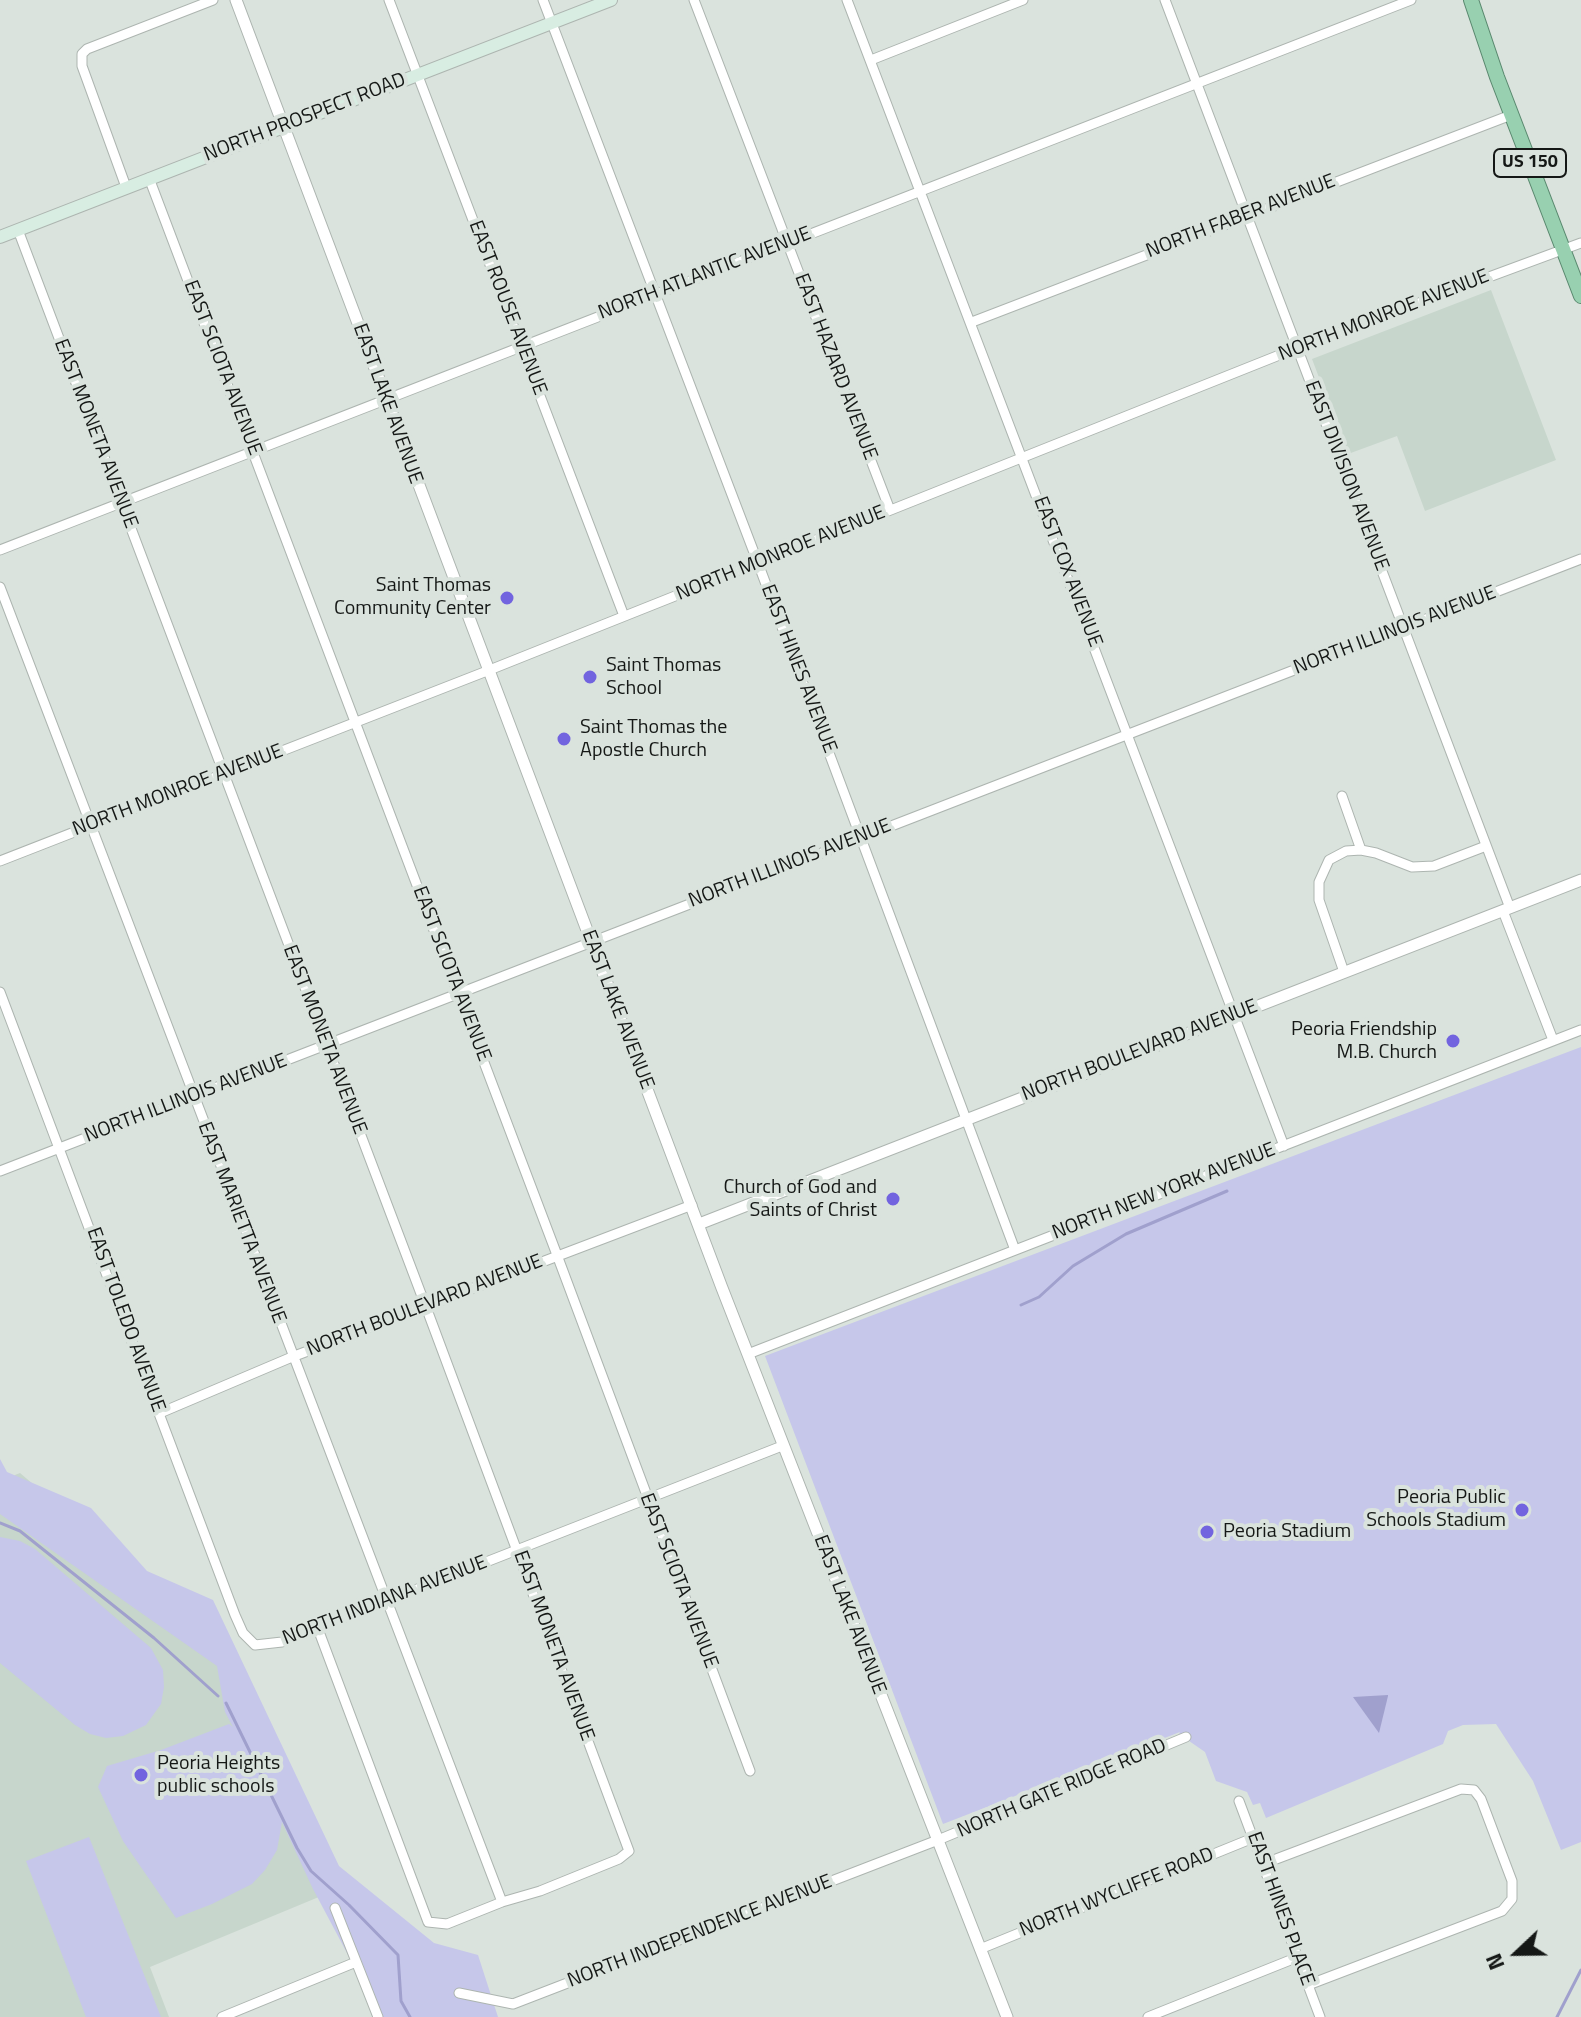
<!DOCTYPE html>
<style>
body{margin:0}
#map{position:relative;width:1581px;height:2017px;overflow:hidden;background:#dae3dd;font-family:"Titillium Web",sans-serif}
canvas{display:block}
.north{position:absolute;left:1477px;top:1913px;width:80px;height:80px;-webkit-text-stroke:6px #dae3dd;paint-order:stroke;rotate:248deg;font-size:22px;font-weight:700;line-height:32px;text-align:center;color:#151816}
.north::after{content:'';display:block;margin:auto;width:28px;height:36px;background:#151816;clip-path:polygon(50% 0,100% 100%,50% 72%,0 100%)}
</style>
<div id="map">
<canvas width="1581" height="2017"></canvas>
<div class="north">N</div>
</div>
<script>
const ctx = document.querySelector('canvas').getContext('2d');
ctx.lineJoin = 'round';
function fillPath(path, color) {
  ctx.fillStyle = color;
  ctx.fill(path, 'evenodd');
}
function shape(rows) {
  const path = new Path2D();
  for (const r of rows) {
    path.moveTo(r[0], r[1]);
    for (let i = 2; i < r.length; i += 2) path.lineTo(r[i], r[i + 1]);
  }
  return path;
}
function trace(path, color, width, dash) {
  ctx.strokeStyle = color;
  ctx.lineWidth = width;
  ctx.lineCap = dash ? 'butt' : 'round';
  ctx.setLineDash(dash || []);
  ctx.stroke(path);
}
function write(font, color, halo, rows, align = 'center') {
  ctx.font = font + ' "Titillium Web",sans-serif';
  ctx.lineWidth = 8;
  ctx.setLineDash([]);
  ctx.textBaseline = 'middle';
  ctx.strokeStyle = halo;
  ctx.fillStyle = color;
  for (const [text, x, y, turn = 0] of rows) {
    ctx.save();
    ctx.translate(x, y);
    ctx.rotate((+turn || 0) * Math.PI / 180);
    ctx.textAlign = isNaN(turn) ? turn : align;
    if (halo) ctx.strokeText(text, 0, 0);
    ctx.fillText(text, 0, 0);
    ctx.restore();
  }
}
fillPath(shape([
 [1491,290,1556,460,1425,511,1397,436,1348,454,1312,359],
 [20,1473,236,1656,326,1894,150,1967,169,2017,0,2017,0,1481]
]), '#c7d6cc');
fillPath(shape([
 [1581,1047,1581,1842,1561,1850,1533,1781,1496,1724,1463,1725,1448,1731,1443,1744,1266,1818,1260,1803,1253,1805,1247,1792,1216,1781,1205,1752,1179,1734,1180,1732,943,1824,765,1356],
 [0,1459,7,1472,91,1508,147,1571,213,1600,339,1866,434,1943,478,1955,498,2017,381,2017,313,1889,282,1822,277,1850,265,1870,252,1884,212,1904,176,1918,123,1841,98,1787,107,1766,161,1750,229,1724,233,1727,225,1712,217,1666,0,1514],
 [0,1537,20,1541,35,1549,151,1648,163,1670,164,1687,161,1704,146,1725,123,1736,106,1738,90,1734,75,1725,0,1663],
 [89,1837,161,2017,86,2017,26,1861]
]), '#c6c7ea');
fillPath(shape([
 [1388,1695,1388,1696,1379,1733,1353,1697]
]), '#a0a0cd');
trace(shape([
 [1021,1305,1039,1297,1073,1266,1126,1234,1227,1191],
 [0,1523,20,1531,154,1638,218,1696],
 [226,1703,297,1848,311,1871,349,1905,398,1955,401,2001,410,2017],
 [1557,2017,1581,1970]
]), '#a0a0cd', 3);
const minor = shape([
 [389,0,624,616],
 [543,0,758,563,1015,1250],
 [694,0,890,510],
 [847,0,1284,1146],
 [1165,0,1510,908],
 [871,60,1023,0],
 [149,178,557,1255,750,1771],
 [126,187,82,66,82,54,87,49,213,0],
 [18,230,426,1307,629,1851,619,1859,540,1891,502,1902,447,1924,428,1922,318,1629],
 [972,322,1511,115],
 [0,550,1411,0],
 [0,587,502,1902],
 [1342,796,1361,850],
 [0,861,487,671,1297,348,1581,243],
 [1503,911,1553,1040],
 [1344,972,1319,900,1319,882,1329,860,1346,851,1361,850,1376,853,1412,867,1434,866,1486,846],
 [0,992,235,1615,243,1633,255,1645,282,1642,782,1446],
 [0,1171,1581,559],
 [748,1354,1581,1030],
 [160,1413,292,1357,692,1205],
 [1239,1801,1320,2017],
 [1263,1864,1461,1789,1474,1790,1481,1799,1512,1881,1512,1899,1502,1911,1308,1985],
 [335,1908,378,2017],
 [980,1949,1253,1838],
 [459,1993,513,2004,938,1840,1186,1737],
 [222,2017,356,1962],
 [1148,2017,1298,1957]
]);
const tertiary = shape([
 [236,0,722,1288,1007,2017],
 [699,1224,1581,880]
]);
const secondary = shape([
 [0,237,611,0]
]);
const trunk = shape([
 [1471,0,1497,77,1581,296]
]);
trace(minor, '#adb5b0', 11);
trace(tertiary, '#adb5b0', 13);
trace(secondary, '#adb5b0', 14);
trace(trunk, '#59886e', 16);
trace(minor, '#fff', 9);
trace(tertiary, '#fff', 11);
trace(secondary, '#d8ede2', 12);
trace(trunk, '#98d0b0', 14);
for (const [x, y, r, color] of [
 [507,598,8,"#7264df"],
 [590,677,8,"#7264df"],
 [564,739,8,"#7264df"],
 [1453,1041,8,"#7264df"],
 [893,1199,8,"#7264df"],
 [1522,1510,8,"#7264df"],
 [1207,1532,8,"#7264df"],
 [141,1775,8,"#7264df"]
]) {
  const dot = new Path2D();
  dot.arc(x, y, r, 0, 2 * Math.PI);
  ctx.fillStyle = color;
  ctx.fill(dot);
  trace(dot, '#dae3dd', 3);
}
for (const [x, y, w] of [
 [1530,163,72]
]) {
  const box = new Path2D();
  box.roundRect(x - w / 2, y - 14, w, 28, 6);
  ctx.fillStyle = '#dae3dd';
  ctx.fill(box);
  trace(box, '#151816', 2);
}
write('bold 18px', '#151816', null, [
 ["US 150",1530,163]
]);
write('20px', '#151816', '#dae3dd', [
 ["NORTH PROSPECT ROAD",305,118,-21],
 ["NORTH FABER AVENUE",1241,217,-21],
 ["NORTH ATLANTIC AVENUE",705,274,-21],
 ["EAST ROUSE AVENUE",507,308,69],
 ["NORTH MONROE AVENUE",1384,316,-21],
 ["EAST HAZARD AVENUE",835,367,69],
 ["EAST SCIOTA AVENUE",222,368,69],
 ["EAST LAKE AVENUE",387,404,70],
 ["EAST MONETA AVENUE",95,434,69],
 ["EAST DIVISION AVENUE",1346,476,69],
 ["NORTH MONROE AVENUE",781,554,-22],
 ["EAST COX AVENUE",1067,572,69],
 ["NORTH ILLINOIS AVENUE",1395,631,-21],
 ["EAST HINES AVENUE",798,669,69],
 ["NORTH MONROE AVENUE",178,791,-21],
 ["NORTH ILLINOIS AVENUE",790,864,-21],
 ["EAST SCIOTA AVENUE",451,974,69],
 ["EAST LAKE AVENUE",617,1010,69],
 ["EAST MONETA AVENUE",324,1040,69],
 ["NORTH BOULEVARD AVENUE",1140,1051,-21],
 ["NORTH ILLINOIS AVENUE",186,1099,-21],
 ["NORTH NEW YORK AVENUE",1164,1192,-21],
 ["EAST MARIETTA AVENUE",241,1223,69],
 ["NORTH BOULEVARD AVENUE",425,1306,-21],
 ["EAST TOLEDO AVENUE",125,1320,70],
 ["EAST SCIOTA AVENUE",678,1581,69],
 ["NORTH INDIANA AVENUE",385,1601,-21],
 ["EAST LAKE AVENUE",849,1615,69],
 ["EAST MONETA AVENUE",553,1646,70],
 ["NORTH GATE RIDGE ROAD",1062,1789,-23],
 ["NORTH WYCLIFFE ROAD",1117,1893,-22],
 ["EAST HINES PLACE",1280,1909,70],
 ["NORTH INDEPENDENCE AVENUE",700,1932,-21]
]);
write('20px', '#151816', '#dae3dd', [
 ["Saint Thomas",491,586],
 ["Community Center",491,609],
 ["Saint Thomas",606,666,"left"],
 ["School",606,689,"left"],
 ["Saint Thomas the",580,728,"left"],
 ["Apostle Church",580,751,"left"],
 ["Peoria Friendship",1437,1030],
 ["M.B. Church",1437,1053],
 ["Church of God and",877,1188],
 ["Saints of Christ",877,1211],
 ["Peoria Public",1506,1498],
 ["Schools Stadium",1506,1521],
 ["Peoria Stadium",1223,1532,"left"],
 ["Peoria Heights",157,1764,"left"],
 ["public schools",157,1787,"left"]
], 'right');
</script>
